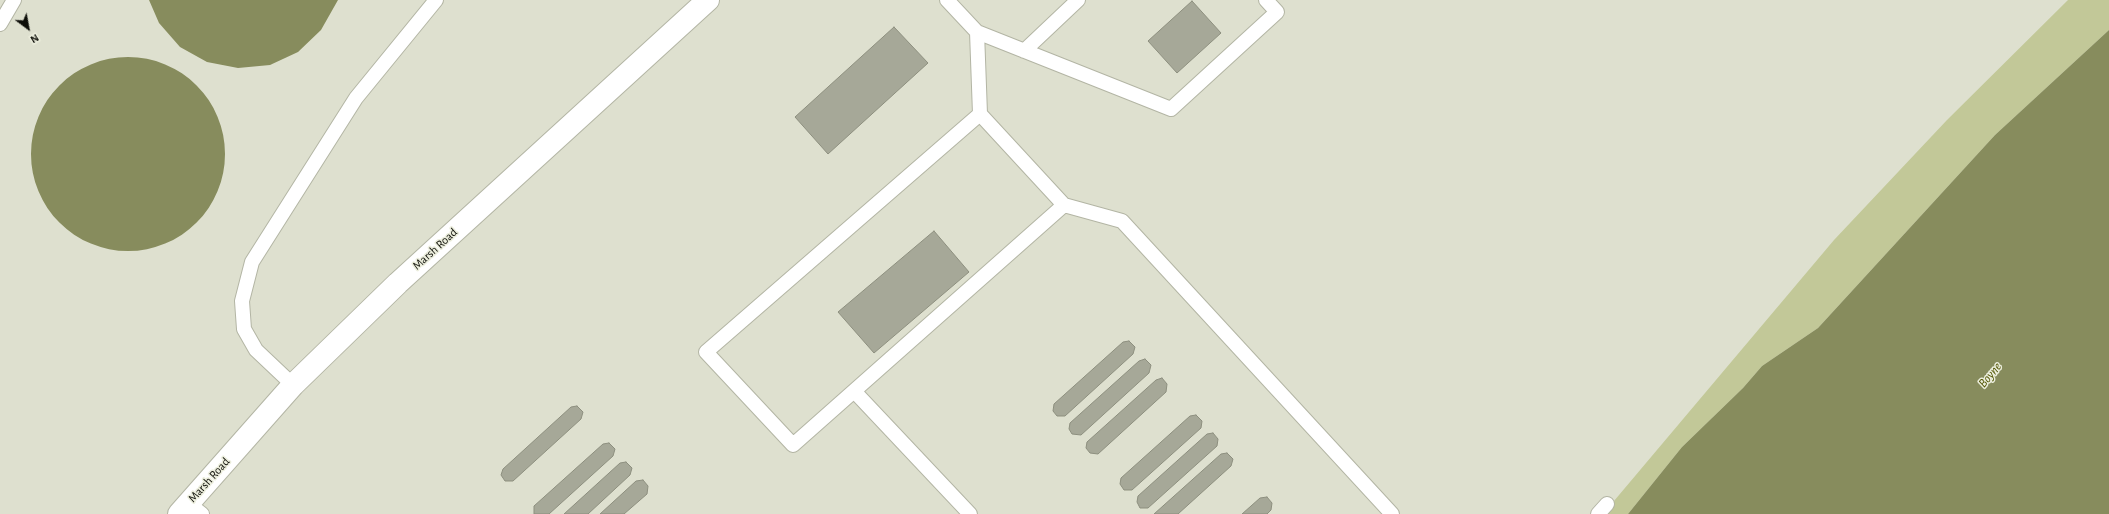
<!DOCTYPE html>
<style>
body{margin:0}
#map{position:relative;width:2109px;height:514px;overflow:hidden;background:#dee0cf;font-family:"Alegreya Sans",sans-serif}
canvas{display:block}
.north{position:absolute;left:8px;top:8px;width:40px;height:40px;-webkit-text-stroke:3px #ebeddc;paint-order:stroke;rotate:148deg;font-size:11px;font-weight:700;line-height:16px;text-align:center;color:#0d0e08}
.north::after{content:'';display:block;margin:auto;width:14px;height:18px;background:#0d0e08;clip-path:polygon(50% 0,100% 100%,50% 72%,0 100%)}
</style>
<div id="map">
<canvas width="2109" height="514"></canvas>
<div class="north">N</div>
</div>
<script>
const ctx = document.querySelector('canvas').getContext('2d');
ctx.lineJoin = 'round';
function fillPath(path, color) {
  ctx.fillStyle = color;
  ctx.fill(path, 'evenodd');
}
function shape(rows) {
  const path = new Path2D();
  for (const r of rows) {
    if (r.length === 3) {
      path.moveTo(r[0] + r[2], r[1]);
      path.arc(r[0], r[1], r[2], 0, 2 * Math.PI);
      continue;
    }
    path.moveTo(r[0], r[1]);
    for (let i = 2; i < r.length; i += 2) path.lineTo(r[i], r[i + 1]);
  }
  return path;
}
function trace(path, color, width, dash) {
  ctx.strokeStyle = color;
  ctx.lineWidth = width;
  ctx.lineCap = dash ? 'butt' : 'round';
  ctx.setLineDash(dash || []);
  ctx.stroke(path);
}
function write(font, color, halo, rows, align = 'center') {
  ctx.font = font + ' "Alegreya Sans",sans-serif';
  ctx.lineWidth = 3;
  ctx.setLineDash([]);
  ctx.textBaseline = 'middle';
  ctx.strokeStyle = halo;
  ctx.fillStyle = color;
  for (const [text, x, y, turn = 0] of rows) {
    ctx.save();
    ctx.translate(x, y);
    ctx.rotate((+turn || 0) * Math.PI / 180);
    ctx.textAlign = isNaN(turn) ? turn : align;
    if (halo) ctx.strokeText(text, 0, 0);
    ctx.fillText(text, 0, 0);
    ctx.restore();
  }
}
fillPath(shape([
 [2068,0,2109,0,2109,30,1995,135,1818,328,1762,366,1743,388,1682,447,1628,514,1603,514,1834,240,1947,120]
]), '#c2c898');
fillPath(shape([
 [149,0,338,0,321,30,298,52,270,65,238,68,207,62,180,47,159,23],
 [2109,30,2109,514,1628,514,1682,447,1743,388,1762,366,1818,328,1995,135],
 [128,154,97]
]), '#878c5d');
const building = shape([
 [1192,1,1221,33,1177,73,1148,41,1192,1],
 [894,27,928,63,828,154,795,117,894,27],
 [934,231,969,272,874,353,838,312,934,231],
 [1129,341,1135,347,1133,354,1065,416,1057,416,1053,411,1054,404,1123,342,1129,341],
 [1145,359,1151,365,1149,373,1081,435,1072,434,1069,429,1070,423,1139,361,1145,359],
 [1162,378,1167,384,1166,392,1098,454,1090,453,1086,448,1087,442,1156,380,1162,378],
 [577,406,583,412,581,419,513,481,505,481,501,475,503,469,571,407,577,406],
 [1196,415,1202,421,1201,428,1132,490,1124,490,1120,484,1121,478,1190,416,1196,415],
 [1213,433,1218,439,1217,446,1148,508,1140,508,1137,502,1138,496,1207,434,1213,433],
 [609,443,615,449,613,456,549,514,534,514,534,506,603,444,609,443],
 [1227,453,1233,459,1231,466,1178,514,1154,514,1221,454,1227,453],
 [626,462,632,468,630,475,588,514,564,514,620,463,626,462],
 [643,480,648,486,647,494,624,514,600,514,636,481,643,480],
 [1267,497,1272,503,1271,510,1267,514,1242,514,1260,498,1267,497]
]);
fillPath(building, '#a6a898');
trace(building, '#8d8f7f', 1);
const lane = shape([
 [947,0,977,32,1171,109,1277,12,1266,0],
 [0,24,14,0],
 [977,32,980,114,1064,205,793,445,706,352,980,114],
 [1024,51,1078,0],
 [1064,205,1122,221,1392,514],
 [293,385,256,350,244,329,242,301,252,262,356,98,436,0],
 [854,391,970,514],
 [188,503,202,514],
 [1598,514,1607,504]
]);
const secondary = shape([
 [179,514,293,385,398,283,708,0]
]);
trace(lane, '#b3b5a4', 16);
trace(secondary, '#b3b5a4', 24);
trace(lane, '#fff', 14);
trace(secondary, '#fff', 22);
write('12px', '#0d0e08', '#ebeddc', [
 ["Marsh Road",435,249,-42],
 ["Marsh Road",209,480,-48]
]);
write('italic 13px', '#515502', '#ebeddc', [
 ["Boyne",1990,375,-50]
]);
</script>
